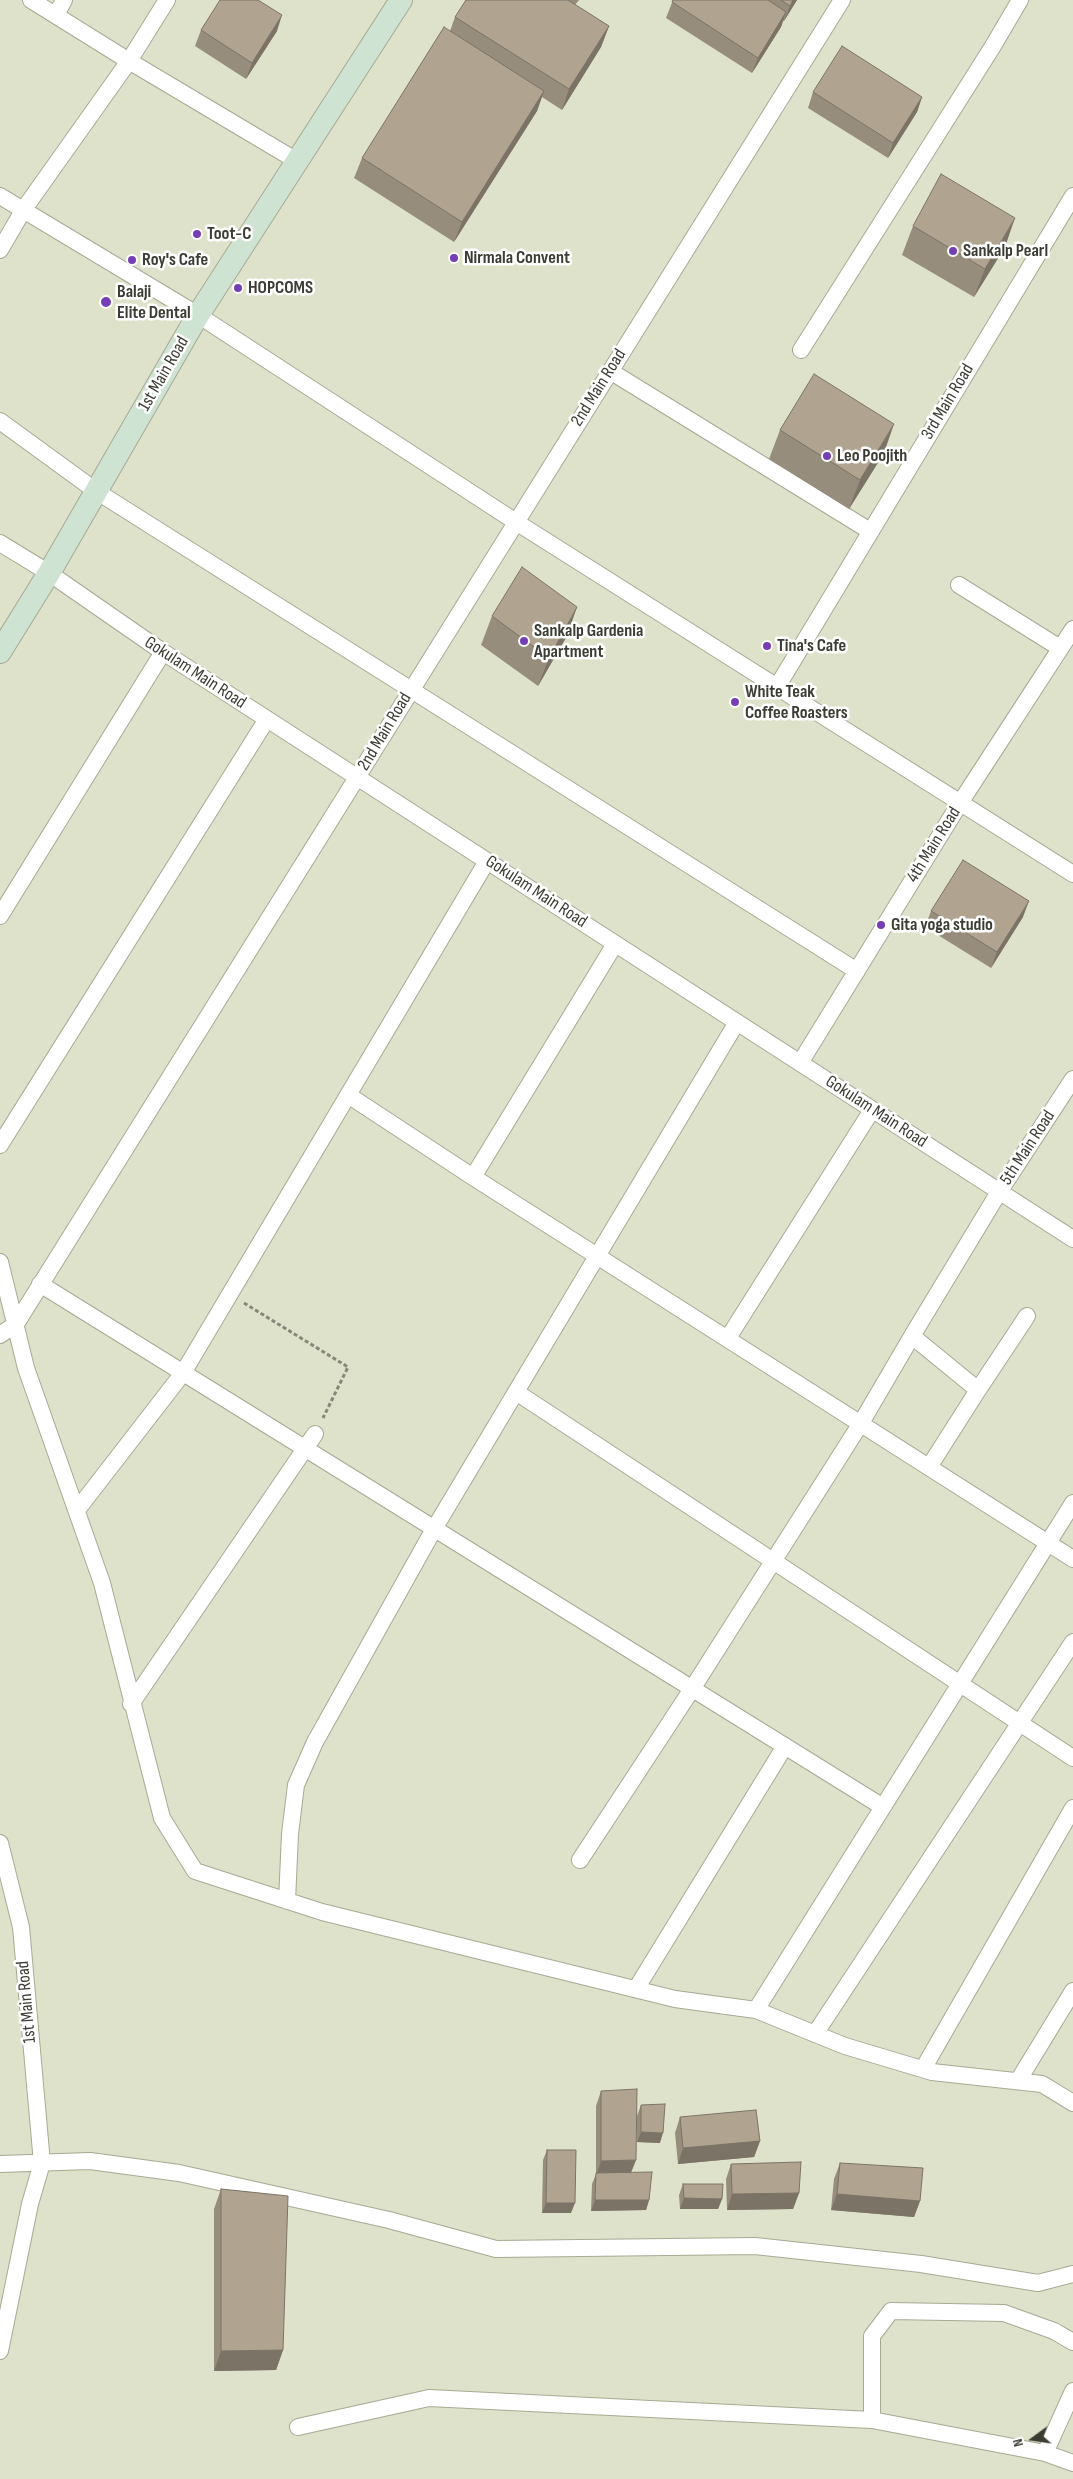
<!DOCTYPE html>
<style>
body{margin:0}
#map{position:relative;width:1073px;height:2479px;overflow:hidden;background:#dfe2cb;font-family:"Sofia Sans Condensed",sans-serif}
canvas{display:block}
.north{position:absolute;left:1008px;top:2414px;width:50px;height:50px;-webkit-text-stroke:4px #fff;paint-order:stroke;rotate:256deg;font-size:14px;font-weight:700;line-height:20px;text-align:center;color:#3b3c33}
.north::after{content:'';display:block;margin:auto;width:18px;height:22px;background:#3b3c33;clip-path:polygon(50% 0,100% 100%,50% 72%,0 100%)}
</style>
<div id="map">
<canvas width="1073" height="2479"></canvas>
<div class="north">N</div>
</div>
<script>
const ctx = document.querySelector('canvas').getContext('2d');
ctx.lineJoin = 'round';
function shape(rows) {
  const path = new Path2D();
  for (const r of rows) {
    path.moveTo(r[0], r[1]);
    for (let i = 2; i < r.length; i += 2) path.lineTo(r[i], r[i + 1]);
  }
  return path;
}
function trace(path, color, width, dash) {
  ctx.strokeStyle = color;
  ctx.lineWidth = width;
  ctx.lineCap = dash ? 'butt' : 'round';
  ctx.setLineDash(dash || []);
  ctx.stroke(path);
}
function fillPath(path, color) {
  ctx.fillStyle = color;
  ctx.fill(path, 'evenodd');
}
function write(font, color, halo, rows, align = 'center') {
  ctx.font = font + ' "Sofia Sans Condensed",sans-serif';
  ctx.lineWidth = 5;
  ctx.setLineDash([]);
  ctx.textBaseline = 'middle';
  ctx.strokeStyle = halo;
  ctx.fillStyle = color;
  for (const [text, x, y, turn = 0] of rows) {
    ctx.save();
    ctx.translate(x, y);
    ctx.rotate((+turn || 0) * Math.PI / 180);
    ctx.textAlign = isNaN(turn) ? turn : align;
    if (halo) ctx.strokeText(text, 0, 0);
    ctx.fillText(text, 0, 0);
    ctx.restore();
  }
}
const street = shape([
 [31,0,129,61,297,161],
 [56,15,64,0],
 [0,196,198,315,516,522,1073,874],
 [0,250,24,209,129,61,167,0],
 [801,350,993,46,1020,0],
 [610,371,870,531],
 [0,421,96,491,857,971],
 [0,543,49,573,163,652,1073,1239],
 [959,585,1060,648],
 [777,687,1073,196],
 [0,916,163,652],
 [800,1063,960,803,1073,629],
 [348,1095,473,1177,1073,1559],
 [0,1145,267,719],
 [473,1177,615,944],
 [0,1262,26,1368,102,1583,162,1818,195,1871,322,1912,675,1999,756,2010,845,2046,932,2072,1042,2084,1073,2103],
 [40,1284,883,1807],
 [1027,1316,978,1390,912,1336,999,1192,1073,1079],
 [0,1335,16,1324,842,0],
 [728,1338,872,1110],
 [516,1392,1073,1758],
 [929,1467,978,1390],
 [77,1510,183,1373,487,861],
 [131,1704,315,1434],
 [0,1843,21,1927,42,2163,30,2204,0,2351],
 [580,1860,692,1689,861,1423,912,1336],
 [287,1901,290,1834,296,1785,315,1742,434,1529,737,1022],
 [636,1989,785,1746],
 [756,2010,1073,1503],
 [815,2034,1073,1642],
 [923,2069,1073,1808],
 [1018,2081,1073,1991],
 [0,2164,90,2161,179,2173,389,2220,496,2249,755,2246,921,2264,1038,2283,1073,2274],
 [872,2420,872,2336,891,2311,1004,2313,1054,2331,1073,2342],
 [298,2427,429,2398,872,2420,1045,2453,1073,2463],
 [1045,2453,1073,2391]
]);
const secondary = shape([
 [0,652,49,573,198,315,401,0]
]);
trace(street, '#a6aa93', 18);
trace(secondary, '#a6aa93', 24);
trace(shape([
 [244,1303,348,1367,323,1418]
]), '#868778', 3, [4, 2.5]);
trace(street, '#fff', 16);
trace(secondary, '#cee3d2', 22);
fillPath(shape([
 [466,0,579,0,575,5,609,26,601,47,562,110,542,97,537,111,454,242,354,178,362,158,450,31,455,17],
 [673,0,797,0,784,21,783,21,781,27,752,73,666,18],
 [201,30,277,31,246,79,195,46],
 [813,92,922,97,917,112,888,158,808,108],
 [913,226,1005,247,974,297,902,255],
 [780,430,884,453,849,509,769,459],
 [492,616,567,636,538,686,481,645],
 [931,911,1023,917,991,968,925,927],
 [601,2091,636,2160,631,2172,649,2200,646,2210,591,2211,592,2184,596,2174,596,2106],
 [641,2105,660,2143,637,2142,637,2116],
 [680,2117,760,2141,754,2157,678,2164,675,2133],
 [547,2150,571,2213,542,2213,543,2160],
 [840,2163,920,2201,914,2217,831,2210,834,2179],
 [731,2164,799,2193,793,2209,727,2210,726,2179],
 [683,2184,722,2199,718,2209,680,2209,679,2195],
 [221,2189,283,2350,276,2370,214,2371,214,2209]
]), '#978d7c');
fillPath(shape([
 [793,0,797,0,784,21,790,6],
 [786,12,781,27,752,73,758,58],
 [282,15,277,31,246,79,252,63],
 [609,26,601,47,562,110,569,89],
 [544,91,537,111,454,242,462,222],
 [922,97,917,112,888,158,893,143],
 [1015,218,1005,247,974,297,985,269],
 [894,424,884,453,849,509,860,480],
 [577,607,567,636,538,686,549,658],
 [1029,901,1023,917,991,968,997,952],
 [641,2132,663,2133,660,2143,637,2142],
 [760,2141,754,2157,678,2164,683,2148],
 [636,2160,630,2175,596,2176,601,2161],
 [799,2193,793,2209,727,2210,732,2194],
 [837,2194,920,2201,914,2217,831,2210],
 [684,2198,722,2199,718,2209,680,2209],
 [595,2200,649,2200,646,2210,591,2211],
 [546,2203,575,2203,571,2213,542,2213],
 [283,2350,276,2370,214,2371,221,2351]
]), '#7b7365');
const building = shape([
 [220,0,258,0,282,15,252,63,201,30,220,0],
 [466,0,568,0,609,26,569,89,455,17,466,0],
 [673,0,768,0,786,12,758,58,672,2,673,0],
 [781,0,793,0,790,6,781,0],
 [444,27,544,91,462,222,362,158,444,27],
 [842,46,922,97,893,143,813,92,842,46],
 [941,174,1015,218,985,269,913,226,941,174],
 [814,374,894,424,860,480,780,430,814,374],
 [522,567,577,607,549,658,492,616,522,567],
 [963,860,1029,901,997,952,931,911,963,860],
 [637,2089,636,2160,601,2161,601,2091,637,2089],
 [665,2104,663,2133,641,2132,641,2105,665,2104],
 [756,2110,760,2141,683,2148,680,2117,756,2110],
 [547,2150,576,2150,575,2203,546,2203,547,2150],
 [801,2162,799,2193,732,2194,731,2164,801,2162],
 [840,2163,923,2168,920,2201,837,2194,840,2163],
 [652,2172,649,2200,595,2200,596,2173,652,2172],
 [683,2184,723,2184,722,2199,684,2198,683,2184],
 [221,2189,288,2196,283,2350,221,2351,221,2189]
]);
fillPath(building, '#b0a490');
trace(building, '#7b7365', 1);
for (const [x, y, r, color] of [
 [197,234,5,"#763eb4"],
 [953,251,5,"#763eb4"],
 [454,258,5,"#763eb4"],
 [132,260,5,"#763eb4"],
 [238,288,5,"#763eb4"],
 [106,302,6,"#763eb4"],
 [827,456,5,"#763eb4"],
 [524,641,5,"#763eb4"],
 [767,646,5,"#763eb4"],
 [735,702,5,"#763eb4"],
 [881,925,5,"#763eb4"]
]) {
  const dot = new Path2D();
  dot.arc(x, y, r, 0, 2 * Math.PI);
  ctx.fillStyle = color;
  ctx.fill(dot);
  trace(dot, '#fff', 2);
}
write('bold 18px', '#3b3c33', '#fff', [
 ["Toot-C",207,234],
 ["Sankalp Pearl",963,251],
 ["Nirmala Convent",464,258],
 ["Roy's Cafe",142,260],
 ["HOPCOMS",248,288],
 ["Balaji",117,292],
 ["Elite Dental",117,313],
 ["Leo Poojith",837,456],
 ["Sankalp Gardenia",534,631],
 ["Apartment",534,652],
 ["Tina's Cafe",777,646],
 ["White Teak",745,692],
 ["Coffee Roasters",745,713],
 ["Gita yoga studio",891,925]
], 'left');
write('18px', '#3b3c33', '#fff', [
 ["1st Main Road",164,374,-60],
 ["2nd Main Road",599,388,-58],
 ["3rd Main Road",948,402,-59],
 ["Gokulam Main Road",195,673,33],
 ["2nd Main Road",385,732,-59],
 ["4th Main Road",934,845,-58],
 ["Gokulam Main Road",536,892,33],
 ["Gokulam Main Road",876,1112,33],
 ["5th Main Road",1028,1148,-57],
 ["1st Main Road",27,2002,-95]
]);
</script>
